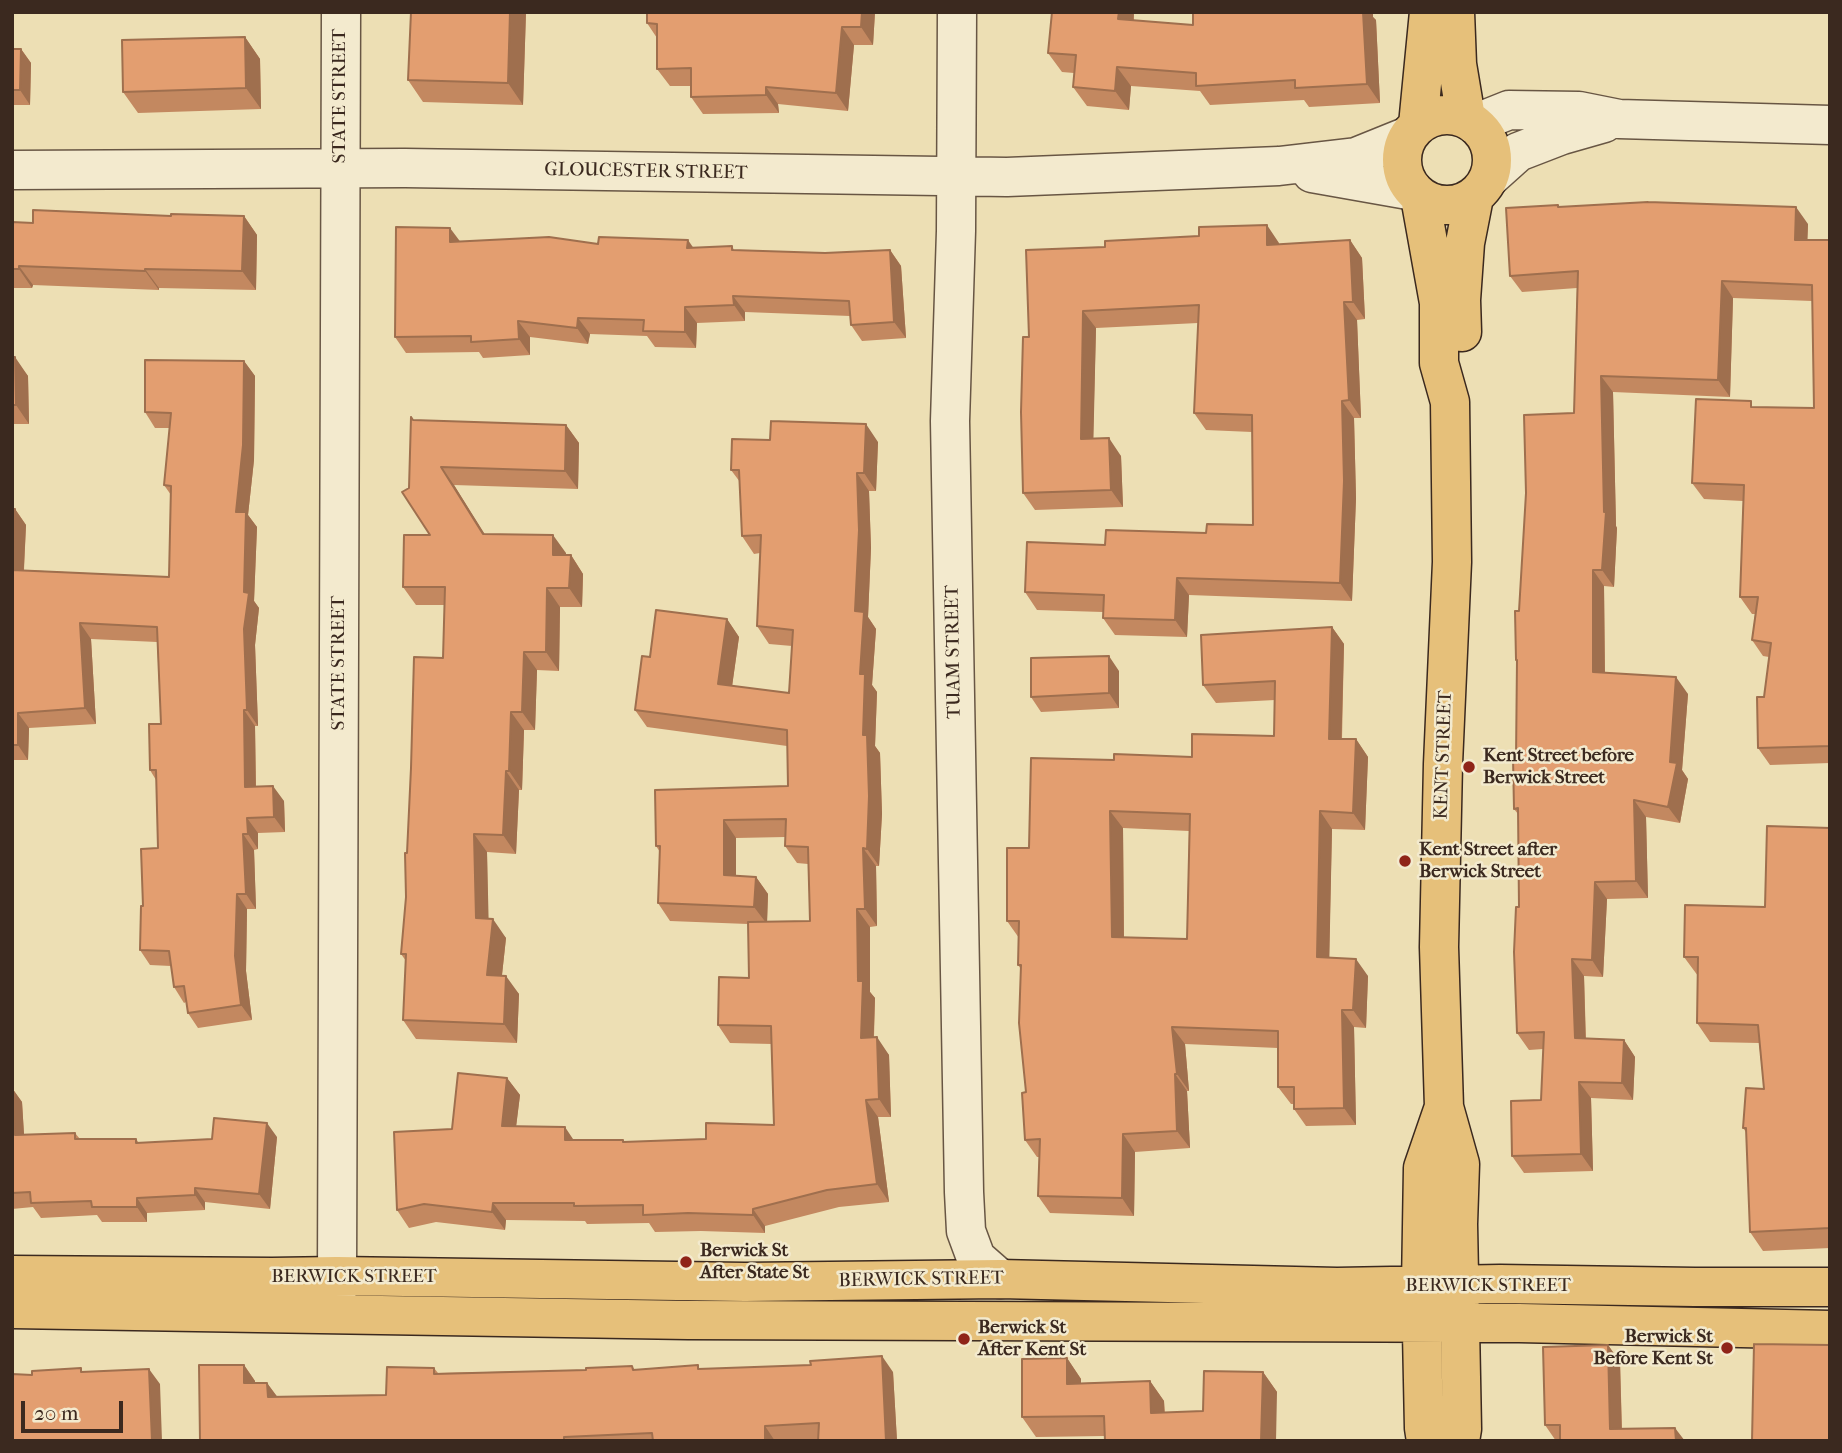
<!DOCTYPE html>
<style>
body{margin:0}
#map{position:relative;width:1842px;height:1453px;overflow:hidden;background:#eddfb4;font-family:"IM FELL French Canon",serif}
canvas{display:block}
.frame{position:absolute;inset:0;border:14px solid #3b291f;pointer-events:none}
.scale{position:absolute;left:21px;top:1401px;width:102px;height:32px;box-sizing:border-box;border:4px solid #3b291f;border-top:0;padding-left:9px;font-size:21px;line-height:24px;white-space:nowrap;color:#3b291f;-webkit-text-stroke:5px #f3eace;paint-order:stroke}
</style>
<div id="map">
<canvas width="1842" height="1453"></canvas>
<div class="frame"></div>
<div class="scale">20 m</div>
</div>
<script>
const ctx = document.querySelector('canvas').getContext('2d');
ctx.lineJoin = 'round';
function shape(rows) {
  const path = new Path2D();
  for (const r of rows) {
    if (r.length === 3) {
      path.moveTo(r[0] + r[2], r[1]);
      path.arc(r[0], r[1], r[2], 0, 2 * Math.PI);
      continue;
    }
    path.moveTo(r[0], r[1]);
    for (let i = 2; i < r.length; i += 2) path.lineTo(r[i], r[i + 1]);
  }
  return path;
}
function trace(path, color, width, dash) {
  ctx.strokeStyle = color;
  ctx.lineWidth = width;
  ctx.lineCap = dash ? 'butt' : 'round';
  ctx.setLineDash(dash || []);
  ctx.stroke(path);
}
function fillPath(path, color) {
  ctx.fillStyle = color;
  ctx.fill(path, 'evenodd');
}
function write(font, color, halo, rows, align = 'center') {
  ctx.font = font + ' "IM FELL French Canon",serif';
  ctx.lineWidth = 5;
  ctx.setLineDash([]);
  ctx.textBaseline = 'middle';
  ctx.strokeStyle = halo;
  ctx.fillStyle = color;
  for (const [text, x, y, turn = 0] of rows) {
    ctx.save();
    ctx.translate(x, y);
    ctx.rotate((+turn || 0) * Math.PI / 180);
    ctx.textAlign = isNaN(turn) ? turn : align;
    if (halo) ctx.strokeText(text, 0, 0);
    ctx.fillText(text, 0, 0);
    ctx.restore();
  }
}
const minor = shape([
 [957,12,956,231,950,421,964,1192,966,1231,976,1258,1000,1279],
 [1474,124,1509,110,1579,111,1619,119,1830,125],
 [12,170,405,168,1007,177,1279,166,1356,157,1408,136],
 [1312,173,1414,191],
 [1489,178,1518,152,1562,135,1604,123],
 [336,1309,337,1276,341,12]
]);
const major = shape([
 [1455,12,1457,64,1466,118],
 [1447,160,45],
 [1418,125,1429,12],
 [1420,197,1439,303,1439,363,1450,402,1452,562,1443,764,1439,947,1444,1107,1460,1164,1458,1224,1462,1429,1460,1441],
 [1462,332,1461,300,1465,243,1474,197],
 [12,1275,272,1277,337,1276,745,1282,1000,1279,1337,1287,1500,1284,1695,1287,1830,1287],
 [12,1309,688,1320,1519,1323,1830,1330],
 [1426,1441,1424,1428,1421,1286,1423,1168,1444,1107]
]);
trace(minor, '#685644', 41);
trace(major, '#3b291f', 41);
trace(minor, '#f3eace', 38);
trace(major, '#e6c07a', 38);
fillPath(shape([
 [526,12,523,105,423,102,408,80],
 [647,12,875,12,873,45,854,45,848,111,778,104,779,113,703,114,691,97,691,86,670,86,657,69,657,38,647,23],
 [1052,12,1134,12,1134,20,1193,25,1193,12,1373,12,1373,17,1376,20,1380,103,1309,107,1304,100,1210,105,1200,91,1131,86,1129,110,1087,106,1073,87,1074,73,1062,72,1048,53],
 [245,37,260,59,261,109,138,113,123,92],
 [12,49,21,49,31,63,30,105,12,105],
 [1558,205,1560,207,1808,224,1807,240,1830,240,1830,763,1770,765,1758,748,1769,657,1763,656,1752,640,1755,614,1752,614,1740,597,1743,501,1704,499,1692,483,1756,407,1814,408,1812,301,1733,298,1730,397,1613,392,1616,526,1617,528,1614,587,1604,586,1605,672,1688,694,1682,770,1688,779,1680,823,1646,817,1648,898,1607,899,1603,977,1584,976,1586,1039,1624,1040,1635,1057,1633,1100,1591,1098,1593,1171,1524,1173,1512,1156,1541,1100,1543,1049,1529,1050,1517,1033,1519,907,1518,814,1514,809,1516,758,1517,662,1516,660,1519,611,1574,413,1577,288,1522,292,1510,276],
 [171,216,244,216,257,235,256,290,159,288,159,290,33,285,32,288,12,288,12,222,33,223],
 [1350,240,1362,258,1365,319,1357,320,1361,418,1354,418,1356,498,1352,601,1189,595,1187,637,1115,635,1103,618,1103,612,1037,610,1025,592,1105,545,1206,533,1253,525,1252,432,1206,430,1194,413,1198,323,1096,328,1093,439,1121,456,1123,507,1035,510,1023,493,1029,337,1026,250,1279,243,1279,245],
 [460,241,598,244,693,248,732,246,734,250,825,253,890,250,901,266,906,338,862,341,851,325,850,316,745,312,745,321,697,323,696,348,655,347,647,336,590,334,588,344,530,337,530,355,483,358,479,352,406,353,395,337],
 [12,357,28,376,29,424,12,424],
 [244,361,255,376,254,460,248,515,257,527,254,601,259,608,255,645,258,726,255,726,256,787,284,801,285,832,258,833,258,849,254,850,256,909,247,909,246,971,252,1020,198,1028,188,1013,186,1002,184,1003,174,987,171,966,150,965,140,950,143,906,158,848,156,780,150,770,161,724,157,642,91,639,96,724,29,728,28,760,12,760,12,509,15,509,26,525,24,570,169,577,171,495,164,485,170,428,155,428,145,412],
 [413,420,566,425,579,443,578,489,454,485,484,534,566,553,566,555,571,555,583,574,582,607,560,607,559,671,537,670,535,730,524,730,522,790,519,790,516,854,487,852,488,919,506,938,502,975,519,994,517,1043,416,1039,403,1020,406,961,401,954,406,897,407,853,443,658,445,605,416,605,403,587,430,535,409,488],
 [878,442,876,491,869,491,871,548,868,617,876,629,872,685,877,692,875,746,880,753,882,814,879,866,876,866,877,926,870,927,870,992,875,998,874,1037,889,1055,891,1117,878,1117,889,1202,839,1207,765,1226,765,1233,701,1231,655,1232,649,1223,587,1224,585,1221,506,1220,505,1230,436,1222,409,1228,397,1210,452,1129,507,1078,520,1095,516,1126,574,1140,624,1142,706,1139,774,1125,772,1044,730,1043,718,1025,749,978,748,924,670,921,658,903,660,852,656,846,788,786,787,746,647,727,635,710,650,657,727,619,739,637,732,686,789,693,792,646,769,644,757,626,760,553,754,554,742,536,740,482,731,470],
 [785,837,785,846,797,863,808,864,810,921,767,921,768,894,756,877,736,876,736,838],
 [1332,627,1344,644,1342,739,1356,739,1368,757,1365,830,1332,829,1329,958,1368,976,1366,1028,1354,1027,1356,1125,1306,1126,1294,1109,1294,1104,1291,1104,1278,1087,1278,1048,1185,1044,1189,1091,1187,1091,1190,1148,1135,1152,1134,1216,1050,1213,1038,1196,1039,1157,1037,1157,1025,1140,1026,1092,1021,969,1018,965,1019,938,1007,921,1029,848,1114,760,1192,757,1274,736,1275,700,1216,703,1203,685],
 [1123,828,1189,831,1187,939,1124,937],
 [1119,671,1119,708,1041,712,1031,697],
 [1830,828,1830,1248,1763,1251,1750,1232,1746,1132,1743,1128,1764,1089,1759,1043,1710,1042,1697,1023,1698,976,1684,957,1765,907],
 [12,1088,22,1102,24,1135,75,1133,80,1139,136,1139,139,1143,277,1137,270,1209,205,1202,205,1210,147,1213,147,1222,102,1222,97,1215,41,1218,33,1207,12,1209],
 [1608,1345,1620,1362,1622,1429,1685,1441,1556,1441,1545,1425],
 [1067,1358,1081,1379,1081,1383,1150,1381,1164,1401,1165,1413,1203,1411,1263,1372,1277,1392,1105,1436,1036,1437,1022,1417],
 [244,1365,255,1381,255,1383,267,1383,277,1397,386,1395,434,1368,438,1373,586,1370,632,1366,635,1370,701,1369,893,1372,897,1441,200,1441]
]), '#c38860');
fillPath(shape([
 [510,12,526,12,523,105,508,83],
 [862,12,875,12,873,45,861,27],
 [1119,12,1134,12,1132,38,1118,19],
 [1363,12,1373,12,1373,17,1376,20,1380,103,1367,84],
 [842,27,854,45,848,111,836,93],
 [245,37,260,59,261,109,246,88],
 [21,49,31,63,30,105,20,90],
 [1117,67,1131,86,1129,110,1115,91],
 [766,87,778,104,779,113,766,95],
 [1796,207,1808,224,1807,256,1795,240],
 [244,216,257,235,256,290,242,271],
 [1267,225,1279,243,1279,263,1267,245],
 [450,228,462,244,450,242],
 [688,240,699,256,687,248],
 [1350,240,1362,258,1365,319,1353,302],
 [890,250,901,266,906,338,894,322],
 [19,266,33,285,32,288,19,269],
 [145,269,159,288,159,290,145,271],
 [1722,281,1733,298,1730,397,1718,380],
 [733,296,745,312,745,321,734,305],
 [1344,302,1357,320,1361,418,1349,400],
 [685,307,697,323,696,348,685,332],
 [1083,311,1096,328,1093,457,1081,439],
 [578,318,590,334,588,344,577,328],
 [518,321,530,337,530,355,519,339],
 [15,357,28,376,29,424,16,405],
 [244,361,255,376,254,460,248,515,257,527,254,601,259,608,255,645,258,726,247,710,244,629,236,512],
 [1601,376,1613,392,1616,526,1617,528,1614,587,1602,570,1604,512],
 [1342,401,1354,418,1356,498,1352,601,1340,583],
 [866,424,878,442,876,491,864,473],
 [566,425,579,443,578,489,565,471],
 [1109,438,1121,456,1123,507,1111,490],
 [441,467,454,485,496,552,483,534],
 [857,473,869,491,871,548,868,617,876,629,872,685,877,692,875,746,880,753,882,814,879,866,867,849,863,735,855,611],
 [15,509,26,525,23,585,12,570],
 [553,535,566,553,566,574,553,555],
 [571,555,583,574,582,607,569,588],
 [1593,570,1604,586,1605,688,1593,672],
 [1177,578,1189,595,1187,637,1175,620],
 [547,588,560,607,559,671,546,652],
 [727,619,739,637,730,701,718,684],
 [80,623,91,639,96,724,85,708],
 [1332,627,1344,644,1341,756,1329,739],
 [524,652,537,670,535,730,522,712],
 [1109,656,1119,671,1119,708,1109,693],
 [1676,677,1688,694,1682,770,1688,779,1680,823,1668,807,1670,762],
 [244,710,255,726,256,802,245,787],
 [511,712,524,730,522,790,509,771],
 [18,713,29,728,28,760,18,745],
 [1356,739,1368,757,1365,830,1353,813],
 [506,771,519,790,516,854,503,835],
 [273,786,284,801,285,832,274,817],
 [1634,800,1646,817,1648,898,1636,881],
 [1110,811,1123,828,1124,954,1112,937],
 [1320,811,1332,829,1329,974,1317,957],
 [247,818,258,833,258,849,248,834],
 [724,820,736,838,736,893,724,875],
 [243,834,254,850,256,909,246,894],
 [474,834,487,852,489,936,476,918],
 [863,848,876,866,877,926,865,909],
 [756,877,768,894,767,924,754,907],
 [1595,882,1607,899,1603,977,1592,960],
 [237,894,247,909,246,971,252,1020,241,1005,235,956],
 [857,909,870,927,870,992,875,998,873,1055,861,1038,858,981],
 [493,919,506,938,500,993,487,975],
 [1356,959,1368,976,1366,1028,1353,1010],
 [1572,959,1584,976,1586,1055,1575,1038],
 [506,976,519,994,517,1043,504,1024],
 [1342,1010,1354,1027,1356,1125,1344,1108],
 [1172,1027,1185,1044,1189,1091,1177,1074],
 [877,1037,889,1055,891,1117,879,1099],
 [1624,1040,1635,1057,1633,1100,1622,1083],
 [1175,1074,1187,1091,1190,1148,1177,1131],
 [507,1078,520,1095,514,1144,502,1126],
 [1579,1082,1591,1098,1593,1171,1581,1154],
 [12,1088,22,1102,25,1150,15,1135],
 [866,1100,878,1117,889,1202,877,1184],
 [267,1123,277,1137,270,1209,259,1194],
 [565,1127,577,1145,565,1140],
 [1123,1134,1135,1152,1134,1216,1122,1198],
 [195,1188,205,1202,205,1210,195,1195],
 [137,1198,147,1213,147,1222,137,1207],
 [493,1203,506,1220,505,1230,492,1212],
 [753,1209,765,1226,765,1233,753,1215],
 [1608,1345,1620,1362,1622,1441,1610,1429],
 [882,1356,893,1372,897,1441,886,1441],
 [1067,1358,1081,1379,1081,1404,1067,1384],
 [244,1365,255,1381,255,1399,244,1383],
 [149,1369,160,1384,162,1441,152,1441],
 [1263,1372,1277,1392,1276,1441,1261,1441],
 [1150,1381,1164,1401,1165,1434,1151,1413],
 [267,1383,279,1399,268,1397],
 [765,1426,775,1441,765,1441],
 [1675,1428,1685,1441,1676,1441]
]), '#9f6f4e');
const building = shape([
 [411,12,510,12,508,83,408,80,411,12],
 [647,12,862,12,861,27,842,27,836,93,766,87,766,95,691,97,691,68,657,69,657,24,647,23,647,12],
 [1052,12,1119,12,1118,19,1193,25,1193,12,1363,12,1367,84,1295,88,1295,80,1196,86,1196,73,1117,67,1115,91,1073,87,1076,55,1048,53,1052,12],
 [245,37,246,88,123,92,122,40,245,37],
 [12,49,21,49,20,90,12,90,12,49],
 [1648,202,1796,207,1795,240,1830,240,1830,746,1758,748,1757,697,1764,697,1771,643,1752,640,1758,597,1740,597,1744,485,1692,483,1696,399,1751,401,1751,407,1814,408,1812,285,1722,281,1718,380,1601,376,1604,512,1606,512,1602,570,1593,570,1593,672,1676,677,1670,762,1677,763,1668,807,1634,800,1636,881,1595,882,1592,960,1572,959,1575,1038,1624,1040,1622,1083,1579,1082,1581,1154,1512,1156,1511,1101,1541,1100,1544,1032,1517,1033,1514,952,1516,907,1519,907,1518,808,1514,809,1513,758,1516,758,1517,660,1516,660,1515,611,1519,611,1526,493,1524,415,1574,413,1578,271,1510,276,1506,208,1558,205,1558,207,1648,202],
 [33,210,171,216,171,214,244,216,242,271,145,269,145,271,19,266,19,269,12,269,12,222,33,223,33,210],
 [1267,225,1267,245,1350,240,1353,302,1344,302,1349,400,1342,401,1344,481,1340,583,1177,578,1175,620,1103,618,1104,595,1025,592,1027,542,1105,545,1106,530,1206,533,1207,524,1253,525,1252,415,1194,413,1199,305,1083,311,1081,439,1109,438,1111,490,1023,493,1021,412,1023,337,1029,337,1026,250,1105,247,1105,241,1199,236,1199,227,1267,225],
 [396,227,450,228,450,242,549,237,598,244,599,237,688,240,687,248,732,246,732,250,825,253,890,250,894,322,851,325,849,301,733,296,734,305,685,307,685,332,643,331,644,320,578,318,577,328,518,321,519,339,471,342,471,336,395,337,396,227],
 [12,357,15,357,16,405,12,405,12,357],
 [145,360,244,361,243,445,236,512,246,512,244,592,249,593,244,629,247,710,244,710,245,787,273,786,274,817,247,818,248,834,243,834,246,894,237,894,235,956,241,1005,188,1013,184,986,174,987,169,951,140,950,141,906,143,906,141,849,158,848,156,770,150,770,149,724,161,724,157,627,80,623,85,708,18,713,18,745,12,745,12,570,169,577,171,486,164,485,171,413,145,412,145,360],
 [411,417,413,420,566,425,565,471,441,467,483,534,553,535,553,555,571,555,569,588,547,588,546,652,524,652,522,712,511,712,509,771,506,771,503,835,474,834,476,918,493,919,487,975,506,976,504,1024,403,1020,406,954,401,954,406,897,405,853,407,853,411,768,414,657,443,658,445,587,403,587,404,535,430,535,402,492,409,488,411,417],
 [771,421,866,424,864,473,857,473,859,530,855,611,864,612,860,674,865,674,863,735,867,735,869,796,867,849,863,848,865,909,857,909,858,981,863,981,861,1038,877,1037,879,1099,866,1100,877,1184,827,1190,753,1209,753,1215,688,1213,643,1215,643,1205,574,1206,574,1203,493,1203,492,1212,424,1204,397,1210,394,1132,452,1129,458,1073,507,1078,502,1126,565,1127,565,1140,623,1140,623,1142,706,1139,706,1123,774,1125,771,1026,718,1025,719,977,749,978,748,922,810,921,808,847,785,846,786,819,724,820,724,875,756,877,754,907,658,903,660,846,656,846,655,790,788,786,787,730,635,710,642,656,650,657,656,610,727,619,718,684,789,693,793,630,757,626,761,535,742,536,739,470,731,470,732,439,770,440,771,421],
 [12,509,15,509,12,570,12,509],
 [1332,627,1329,739,1356,739,1353,813,1320,811,1317,957,1356,959,1353,1010,1342,1010,1344,1108,1294,1109,1294,1087,1278,1087,1278,1031,1172,1027,1177,1074,1175,1074,1177,1131,1123,1134,1122,1198,1038,1196,1040,1139,1025,1140,1022,1093,1026,1092,1019,1023,1021,965,1018,965,1019,921,1007,921,1007,848,1029,848,1031,758,1114,760,1114,754,1192,757,1192,734,1274,736,1275,681,1203,685,1201,635,1332,627],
 [1110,811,1190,814,1187,939,1112,937,1110,811],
 [1109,656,1109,693,1031,697,1031,658,1109,656],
 [1767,826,1830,828,1830,1228,1750,1232,1746,1128,1743,1128,1746,1088,1764,1089,1758,1025,1697,1023,1698,957,1684,957,1685,905,1765,907,1767,826],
 [12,1098,15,1135,75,1133,75,1139,136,1139,136,1143,212,1139,214,1118,267,1123,259,1194,195,1188,195,1195,137,1198,137,1207,92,1207,91,1201,31,1203,30,1192,12,1193,12,1098],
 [1754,1344,1830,1345,1830,1441,1752,1441,1754,1344],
 [1608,1345,1610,1429,1675,1428,1676,1441,1560,1441,1560,1425,1545,1425,1543,1347,1608,1345],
 [882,1356,886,1441,818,1441,819,1423,765,1426,765,1441,653,1441,652,1433,564,1437,564,1441,200,1441,199,1365,244,1365,244,1383,267,1383,268,1397,386,1395,387,1367,434,1368,434,1374,586,1370,586,1368,632,1366,633,1370,698,1365,698,1369,811,1365,810,1361,882,1356],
 [1067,1358,1067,1384,1150,1381,1151,1413,1203,1411,1204,1371,1263,1372,1261,1441,1105,1441,1104,1416,1022,1417,1022,1359,1067,1358],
 [81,1368,81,1372,149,1369,152,1441,12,1441,12,1374,32,1375,32,1371,81,1368]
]);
fillPath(building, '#e39e70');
trace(building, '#9f6f4e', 2);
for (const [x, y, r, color] of [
 [1469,767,7,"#8f2418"],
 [1405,861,7,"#8f2418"],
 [686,1262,7,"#8f2418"],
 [964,1339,7,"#8f2418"],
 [1727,1348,7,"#8f2418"]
]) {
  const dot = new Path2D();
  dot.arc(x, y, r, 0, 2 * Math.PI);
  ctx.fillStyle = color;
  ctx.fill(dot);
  trace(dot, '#f3eace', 2.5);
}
write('19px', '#3b291f', '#f3eace', [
 ["STATE STREET",340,96,-90],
 ["GLOUCESTER STREET",646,172,1],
 ["TUAM STREET",954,652,-91],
 ["STATE STREET",339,663,-90],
 ["KENT STREET",1444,755,-88],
 ["BERWICK STREET",354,1277],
 ["BERWICK STREET",921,1280,-1],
 ["BERWICK STREET",1488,1286]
]);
write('bold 19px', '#3b291f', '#f3eace', [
 ["Kent Street before",1483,756],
 ["Berwick Street",1483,778],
 ["Kent Street after",1419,850],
 ["Berwick Street",1419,872],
 ["Berwick St",700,1251],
 ["After State St",700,1273],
 ["Berwick St",978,1328],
 ["After Kent St",978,1350],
 ["Berwick St",1713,1337,"right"],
 ["Before Kent St",1713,1359,"right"]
], 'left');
</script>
